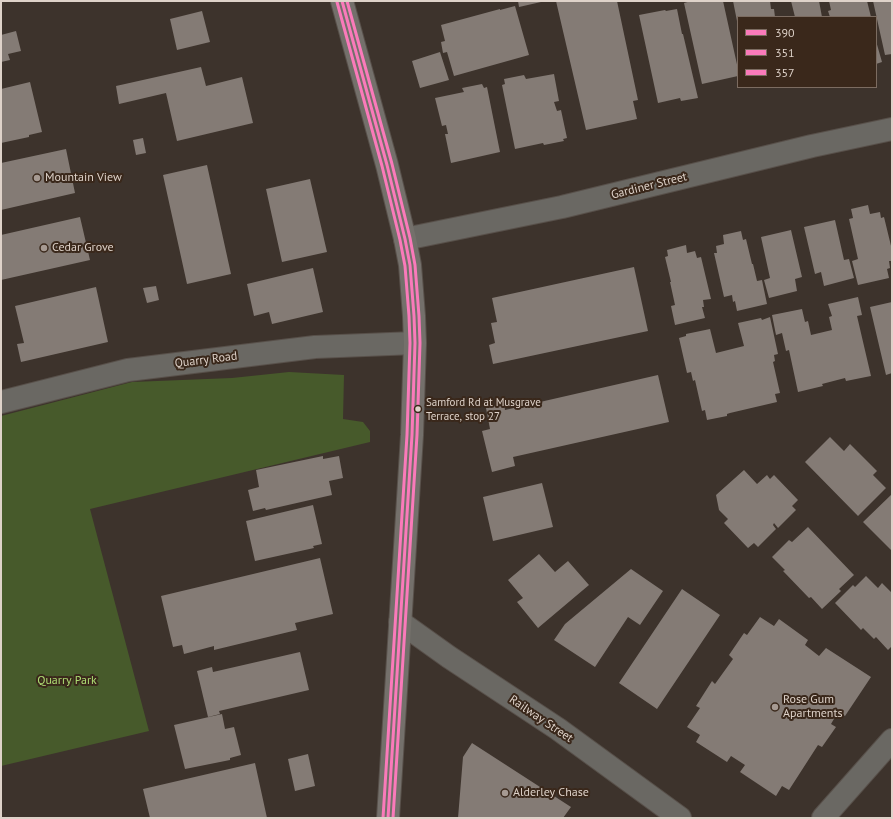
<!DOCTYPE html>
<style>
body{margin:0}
#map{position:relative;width:893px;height:819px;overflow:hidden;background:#3d332c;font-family:"PT Sans",sans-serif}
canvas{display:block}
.frame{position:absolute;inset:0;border:2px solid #ded2c9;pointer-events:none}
.legend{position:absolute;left:737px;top:16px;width:140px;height:72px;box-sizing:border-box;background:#3a281b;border:1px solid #7c6c61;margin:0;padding:5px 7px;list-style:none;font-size:12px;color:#ded2c9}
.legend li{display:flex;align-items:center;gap:8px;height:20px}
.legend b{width:20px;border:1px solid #7c6c61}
</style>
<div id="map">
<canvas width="893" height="819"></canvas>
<div class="frame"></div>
<ul class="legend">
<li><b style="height:5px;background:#fa7aba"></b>390</li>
<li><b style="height:5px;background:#fa7aba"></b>351</li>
<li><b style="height:5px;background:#fa7aba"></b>357</li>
</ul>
</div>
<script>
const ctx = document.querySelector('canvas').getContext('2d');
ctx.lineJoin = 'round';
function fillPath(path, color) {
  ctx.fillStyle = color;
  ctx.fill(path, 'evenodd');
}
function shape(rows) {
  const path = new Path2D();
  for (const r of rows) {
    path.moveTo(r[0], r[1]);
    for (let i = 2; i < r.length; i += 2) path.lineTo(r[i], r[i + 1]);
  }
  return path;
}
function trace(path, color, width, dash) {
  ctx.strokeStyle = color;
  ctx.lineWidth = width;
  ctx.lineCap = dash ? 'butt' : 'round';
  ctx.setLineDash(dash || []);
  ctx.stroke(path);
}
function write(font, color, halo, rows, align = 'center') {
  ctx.font = font + ' "PT Sans",sans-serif';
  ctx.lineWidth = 4;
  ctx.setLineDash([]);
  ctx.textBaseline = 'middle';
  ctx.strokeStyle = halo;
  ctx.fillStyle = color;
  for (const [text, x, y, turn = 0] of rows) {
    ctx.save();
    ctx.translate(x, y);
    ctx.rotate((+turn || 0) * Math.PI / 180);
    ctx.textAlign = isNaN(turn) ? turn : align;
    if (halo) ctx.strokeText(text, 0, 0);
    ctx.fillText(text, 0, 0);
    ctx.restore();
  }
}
fillPath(shape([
 [289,372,344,375,343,419,363,422,370,431,370,442,90,509,149,731,1,766,1,416,132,382,232,378]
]), '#475a2b');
fillPath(shape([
 [518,1,541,1,541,2,519,7],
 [556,1,617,1,638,100,633,101,637,119,586,130],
 [691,1,723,1,738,69,738,76,702,84,684,3],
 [733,1,770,1,771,9,774,9,775,17,738,17,737,21],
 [791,1,819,1,822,17,795,17],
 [829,1,867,1,871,17,830,17,828,11,831,10],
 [873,1,892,1,892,54,885,55],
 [515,6,529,55,454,76,447,52,443,53,441,42,445,41,441,25,500,9,500,10],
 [677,9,682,34,683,34,698,98,681,101,680,98,658,103,639,15,665,10,666,11],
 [202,11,210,42,177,50,170,19],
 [16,31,21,51,8,54,10,60,1,62,1,35],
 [876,41,882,62,876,64],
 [440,52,449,80,420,88,412,61],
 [201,67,206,86,242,77,253,123,177,141,166,93,119,104,116,86],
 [554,74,559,101,554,102,557,111,561,110,567,138,563,139,564,141,544,145,543,143,515,149,502,85,505,84,504,79,524,75,526,79],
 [30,82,42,132,29,135,29,137,1,143,1,89],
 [482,84,484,88,487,87,500,152,451,163,445,134,448,134,446,125,442,126,435,98,464,92,462,88],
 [143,138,146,153,136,155,133,140],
 [66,149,75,193,1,210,1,163],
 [207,165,231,274,187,284,163,175],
 [310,179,327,252,282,262,266,189],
 [868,205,870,214,880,212,881,218,884,217,892,250,892,261,889,261,890,268,887,269,889,278,858,285,852,261,858,259,849,219,853,218,851,209],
 [80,217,90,260,1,280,1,235],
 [835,220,844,260,849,259,854,278,824,286,821,272,815,274,804,227],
 [791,230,802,277,795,279,797,291,769,298,764,280,770,278,761,237],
 [741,231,743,240,746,239,752,264,753,264,757,281,762,280,767,304,737,311,735,301,733,302,732,295,724,297,714,253,717,253,716,246,724,244,723,235],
 [686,245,687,253,695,251,697,258,701,257,711,299,703,300,704,307,702,307,705,318,675,325,671,306,675,305,670,282,671,282,665,257,668,256,667,250],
 [634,267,648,331,493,364,489,345,495,343,491,323,497,322,492,298],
 [313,268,323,312,272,324,269,312,254,316,247,284],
 [156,286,159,300,147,303,143,288],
 [96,287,108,342,21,362,17,344,24,343,15,306],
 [858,297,862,315,857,316,871,376,846,381,845,378,822,384,823,386,798,392,789,350,786,351,782,333,776,335,772,315,802,309,805,322,808,321,811,335,832,330,829,317,832,316,828,304],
 [892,302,892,373,886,375,870,307],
 [770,317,778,354,774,355,775,361,773,362,780,393,775,394,777,402,730,413,727,414,727,416,707,420,705,410,702,411,695,380,693,381,691,372,687,373,679,338,686,336,686,334,710,329,716,353,744,346,738,323,761,318,762,320],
 [658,375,669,422,513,457,515,466,492,472,482,431,490,429,486,408,504,403,505,410],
 [830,437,844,451,850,444,877,471,873,475,886,488,858,516,805,462],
 [323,456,323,459,339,456,343,478,329,481,332,495,266,510,265,508,253,511,248,490,259,487,256,470],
 [744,470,757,484,767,475,770,479,774,475,798,500,792,506,796,510,778,528,774,523,773,525,776,529,758,547,754,543,748,548,724,523,728,519,719,510,716,495],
 [542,483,553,527,493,541,483,497],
 [892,494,892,551,863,522],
 [313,505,322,544,313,546,314,548,255,561,246,521],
 [808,527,854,575,839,589,841,591,822,609,811,597,809,598,783,571,785,570,772,557,789,540,792,542],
 [539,554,555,572,568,561,589,585,538,628,517,602,523,598,508,580],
 [320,558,333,614,295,623,297,630,214,650,214,646,184,654,182,645,173,647,161,596],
 [631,569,663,591,640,625,628,617,595,667,554,640,565,624],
 [866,576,878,588,882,583,892,593,892,646,888,650,876,637,874,639,863,628,861,630,835,603,853,585,855,587],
 [682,589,720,615,657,709,619,683],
 [760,617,774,626,779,619,808,640,805,645,819,656,826,648,871,677,845,716,838,712,831,724,836,727,822,747,818,745,789,790,782,786,776,796,740,772,745,765,731,756,727,762,696,742,700,735,687,727,700,708,696,706,712,681,715,684,733,659,729,655,744,633,747,635],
 [300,652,309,690,219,711,220,714,208,717,197,671,212,667,213,672],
 [222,714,225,729,234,727,241,755,230,758,230,760,185,769,174,725],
 [472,743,571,807,563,818,458,818,463,757],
 [308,754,315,786,295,791,288,759],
 [255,763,267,818,150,818,143,789]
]), '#847b75');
const minor = shape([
 [405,239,562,207,812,146,892,129],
 [1,402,128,370,315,347,415,343],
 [400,622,449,657,558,729,680,818],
 [823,818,892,740]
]);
const major = shape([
 [342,1,387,165,405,239,410,265,414,316,415,343,412,435,388,818]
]);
trace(minor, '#58504a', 24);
trace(major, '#58504a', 24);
trace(minor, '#6a6863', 22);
trace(major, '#74706b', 22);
trace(shape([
 [342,1,387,165,405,239,410,265,414,316,415,343,412,435,388,818]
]), '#fa7aba', 3);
trace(shape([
 [337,2,382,166,400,240,405,266,409,316,410,343,407,435,383,818]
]), '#fa7aba', 3);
trace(shape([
 [347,1,392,164,410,238,415,265,419,316,420,343,417,435,393,818]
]), '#fa7aba', 3);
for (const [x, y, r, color] of [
 [37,178,4,"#a69a92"],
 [44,248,4,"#a69a92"],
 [418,409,3.5,"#ded2c9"],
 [775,707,4,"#a69a92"],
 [505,793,4,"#a69a92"]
]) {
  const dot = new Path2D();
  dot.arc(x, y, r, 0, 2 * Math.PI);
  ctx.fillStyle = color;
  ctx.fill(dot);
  trace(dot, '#3a281b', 1.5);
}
write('11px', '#ded2c9', '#3a281b', [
 ["Samford Rd at Musgrave",426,403],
 ["Terrace, stop 27",426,417]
], 'left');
write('12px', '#ded2c9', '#3a281b', [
 ["Mountain View",45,178],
 ["Cedar Grove",52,248],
 ["Rose Gum",783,700],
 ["Apartments",783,714],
 ["Alderley Chase",513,793]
], 'left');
write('12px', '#ded2c9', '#3a281b', [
 ["Gardiner Street",649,186,-14],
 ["Quarry Road",206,360,-7],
 ["Railway Street",541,719,34]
]);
write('12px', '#afde74', '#3a281b', [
 ["Quarry Park",67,681]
]);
</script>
